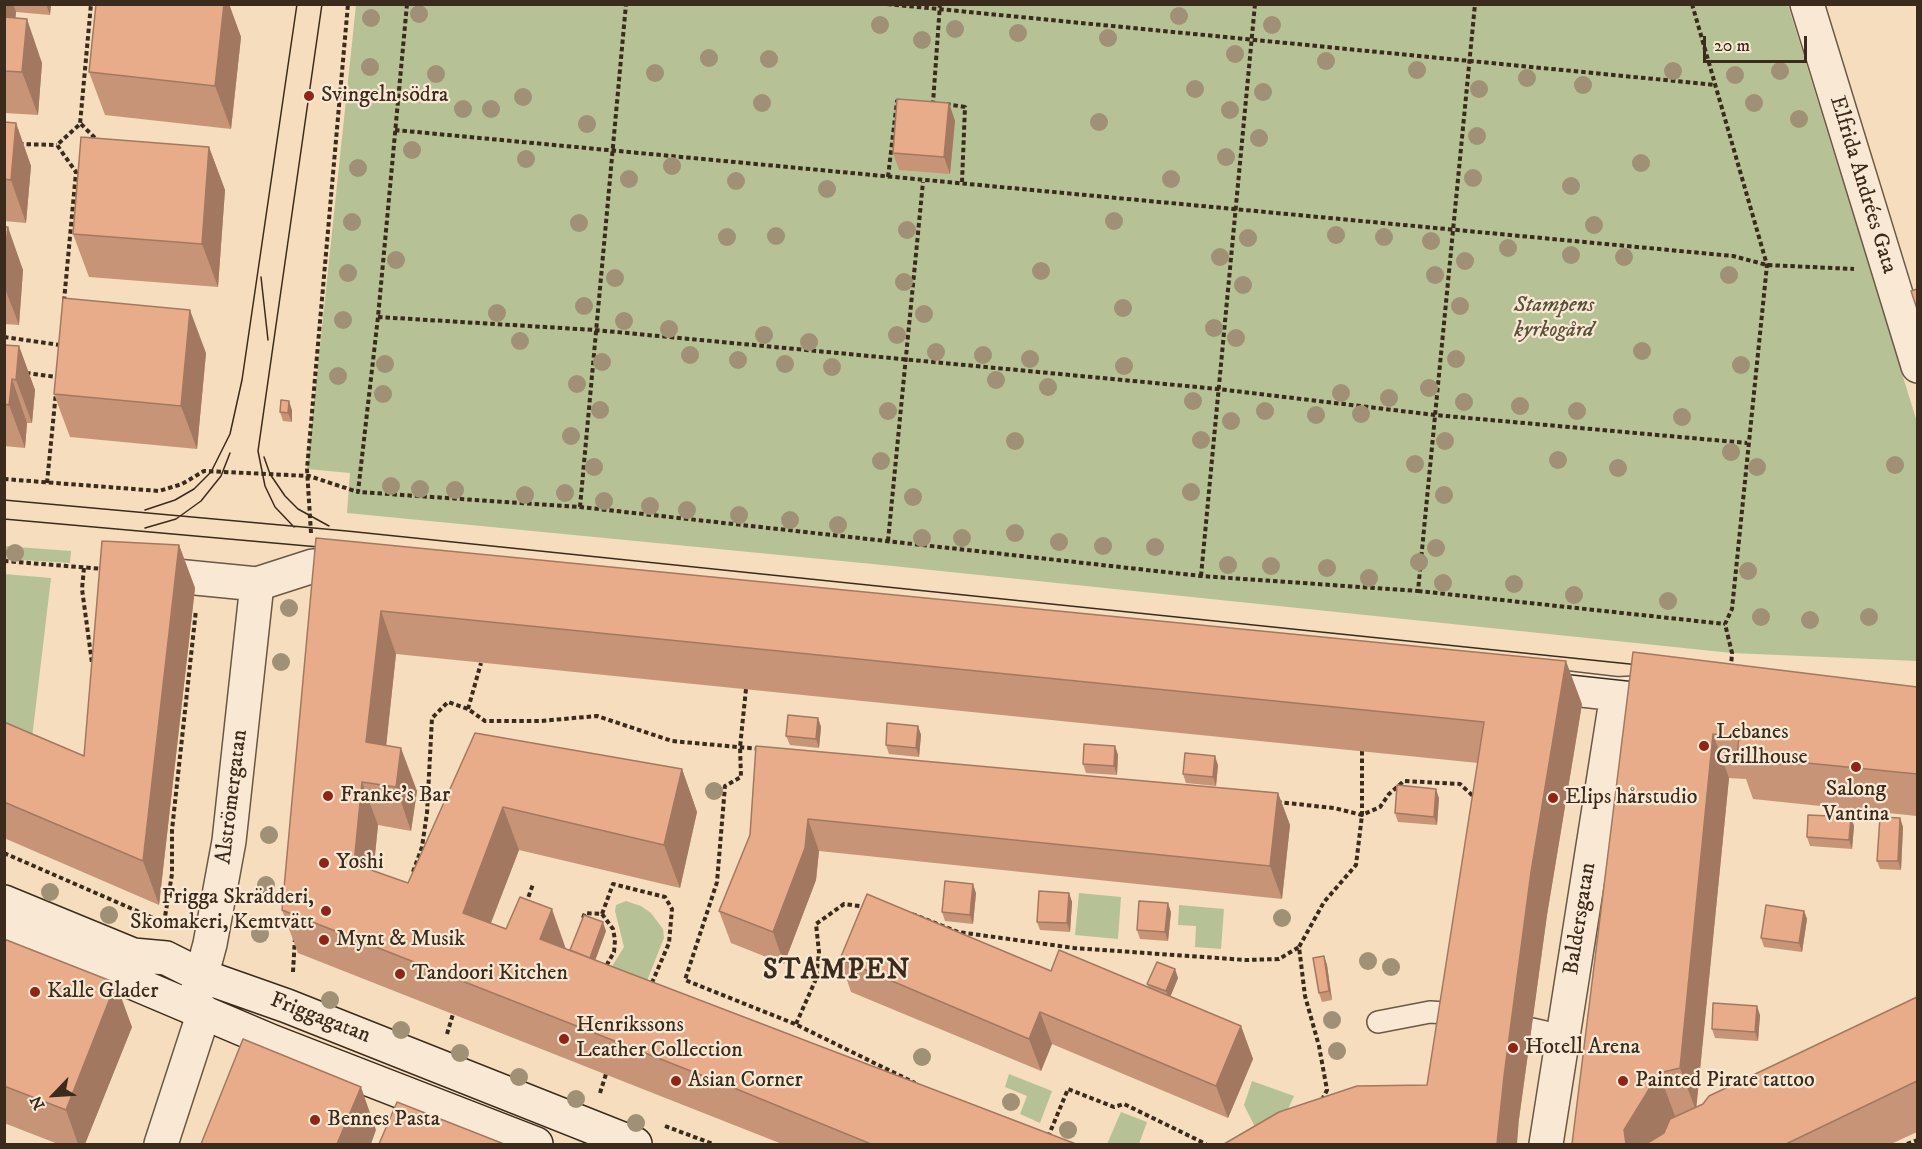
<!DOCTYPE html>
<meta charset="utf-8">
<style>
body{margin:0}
#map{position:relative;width:1922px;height:1149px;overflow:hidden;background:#f6ddbd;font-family:"IM FELL DW Pica",serif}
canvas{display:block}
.frame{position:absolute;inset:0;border:6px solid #3b2b1c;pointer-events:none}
.north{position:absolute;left:24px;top:1065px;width:60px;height:60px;-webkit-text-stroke:4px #f9e9d4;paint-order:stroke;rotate:245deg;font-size:16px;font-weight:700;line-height:24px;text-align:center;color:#3b2b1c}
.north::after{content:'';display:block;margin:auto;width:21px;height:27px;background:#3b2b1c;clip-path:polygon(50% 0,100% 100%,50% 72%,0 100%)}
.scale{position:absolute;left:1703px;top:36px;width:104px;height:27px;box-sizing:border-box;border:3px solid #3b2b1c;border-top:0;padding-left:8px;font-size:18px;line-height:21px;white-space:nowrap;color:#3b2b1c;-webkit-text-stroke:4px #f9e9d4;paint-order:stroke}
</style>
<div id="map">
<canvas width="1922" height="1149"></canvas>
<div class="frame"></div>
<div class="north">N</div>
<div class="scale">20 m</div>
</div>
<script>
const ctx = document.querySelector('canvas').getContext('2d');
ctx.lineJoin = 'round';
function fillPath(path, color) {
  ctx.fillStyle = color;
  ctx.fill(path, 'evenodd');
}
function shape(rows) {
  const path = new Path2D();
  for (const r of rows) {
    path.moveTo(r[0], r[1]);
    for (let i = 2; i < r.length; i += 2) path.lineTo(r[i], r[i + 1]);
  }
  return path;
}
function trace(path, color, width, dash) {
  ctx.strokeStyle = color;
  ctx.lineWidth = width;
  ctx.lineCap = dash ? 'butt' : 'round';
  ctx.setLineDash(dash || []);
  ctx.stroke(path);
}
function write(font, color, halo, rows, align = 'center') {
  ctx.font = font + ' "IM FELL DW Pica",serif';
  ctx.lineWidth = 4.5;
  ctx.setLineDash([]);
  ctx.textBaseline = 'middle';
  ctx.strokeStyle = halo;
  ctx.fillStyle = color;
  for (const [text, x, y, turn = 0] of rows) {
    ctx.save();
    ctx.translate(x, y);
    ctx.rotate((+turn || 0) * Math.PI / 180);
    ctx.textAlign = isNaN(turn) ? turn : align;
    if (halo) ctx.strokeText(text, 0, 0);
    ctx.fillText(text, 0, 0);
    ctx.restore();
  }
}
fillPath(shape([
 [356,5,1788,5,1917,422,1917,661,1732,653,883,565,347,513,350,473,307,469],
 [4,546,71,551,70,563,5,559],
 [4,574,51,578,30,755,5,744],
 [1079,893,1121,897,1118,939,1075,935],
 [626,901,641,906,651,913,663,929,664,938,641,996,606,976,624,947,615,911,616,905],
 [1179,905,1224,909,1221,949,1195,947,1196,926,1178,925],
 [1009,1074,1052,1091,1040,1123,1020,1114,1027,1096,1005,1087],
 [1252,1081,1294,1096,1288,1109,1256,1129,1244,1105],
 [1121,1112,1147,1122,1139,1144,1107,1144]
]), '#b6c296');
const service = shape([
 [1378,1022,1430,1012,1461,1014],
 [1532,1029,1563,1036]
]);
const minor = shape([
 [1807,4,1918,366],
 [145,573,257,584,313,566,357,569],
 [1531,684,1617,694,1674,691],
 [194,1003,210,944,229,841,257,584],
 [161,1144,204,1012],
 [1546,1144,1617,694]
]);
const secondary = shape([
 [4,902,133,955,166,958,202,976,287,1006,635,1144],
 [4,928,273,1042,536,1144]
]);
trace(service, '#6a5844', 24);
trace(minor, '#6a5844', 36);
trace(secondary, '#3b2b1c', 36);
trace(shape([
 [407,4,378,317,358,492,580,507,1201,576,1418,591,1475,4],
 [887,4,1716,85],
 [1692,4,1767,265,1732,609,1725,624,1732,653,1731,667],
 [931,103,933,103,940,4],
 [946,104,965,107,962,182],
 [81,124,97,140],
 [395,130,1733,256,1767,265,1854,269],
 [19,144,57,145],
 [888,177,897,101,899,101],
 [64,301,76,172,57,145,80,124,91,4],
 [378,317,595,330,1218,389,1435,415,1747,443],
 [4,337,60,345],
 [26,373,57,377],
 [4,479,159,491,182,484,204,471,309,476,358,492],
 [47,483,56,392],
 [580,507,626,4],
 [311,533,307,469,348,4],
 [888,541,923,182],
 [4,561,104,569],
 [84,568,82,589,92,663],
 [1201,576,1255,4],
 [1418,591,1725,624],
 [746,689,740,747,741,777,725,786,717,882,685,980,795,1024,915,1083],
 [468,709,481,663],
 [1277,802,1334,808,1362,815,1380,807,1389,794,1404,781,1460,784,1473,796],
 [4,853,160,921],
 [413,872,422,847,427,813,432,718,448,702,468,709,485,721,541,721,597,716,672,741,760,749],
 [526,904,533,884],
 [602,914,613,929,615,940,614,952,605,968],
 [912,914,958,932,1074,948,1246,960,1279,959,1299,947],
 [583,918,585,913,602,914,613,884,665,897,672,909,669,943,651,985],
 [164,923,172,874,172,830,196,610],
 [293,972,295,937],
 [796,1024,816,979,819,952,816,924,844,904,866,907],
 [447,1034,453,1014],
 [600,1093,606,1074],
 [1322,1100,1327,1090,1319,1046,1305,996,1299,947,1324,902,1356,865,1362,815,1362,751],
 [665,1126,713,1144],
 [1048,1137,1068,1089,1114,1107,1124,1104,1206,1144],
 [1907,1144,1918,1140]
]), '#3b2b1c', 4, [4.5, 3]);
trace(service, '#f9e9d4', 21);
trace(minor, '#f9e9d4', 33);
trace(secondary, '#f9e9d4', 33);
trace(shape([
 [261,277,268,340],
 [264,457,270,474,285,496,298,509,329,526],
 [4,500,347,531,1649,666],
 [145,510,175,500,194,489,211,472,230,434,242,380,297,4],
 [4,519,330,548],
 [294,527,275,507,265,486,258,451,322,4],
 [145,528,176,519,201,501,221,476,230,453],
 [1554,673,1646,683]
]), '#3b2b1c', 1.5);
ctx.fillStyle = '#a09075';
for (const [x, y] of [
 [419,14],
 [1179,16],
 [371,18],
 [880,25],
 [1272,25],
 [955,29],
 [1018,33],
 [1108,38],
 [922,40],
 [1235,54],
 [709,58],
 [769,59],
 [1326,61],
 [370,67],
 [1417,70],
 [1673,71],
 [1780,71],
 [655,73],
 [436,74],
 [1735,75],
 [1527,78],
 [1583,85],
 [1195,89],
 [1479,89],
 [1263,92],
 [523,97],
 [762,103],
 [1754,103],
 [463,109],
 [491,109],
 [1230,110],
 [1799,119],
 [1099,122],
 [587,124],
 [1477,136],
 [1259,138],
 [412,150],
 [1226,157],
 [526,159],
 [1641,163],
 [672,166],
 [358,168],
 [1473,178],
 [629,179],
 [1171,179],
 [736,181],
 [1571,186],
 [827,189],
 [1114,221],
 [352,222],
 [579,223],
 [1594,225],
 [907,230],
 [1336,235],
 [776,236],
 [727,237],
 [1384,237],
 [1248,238],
 [1431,241],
 [1508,248],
 [1571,255],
 [1220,257],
 [1624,257],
 [396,260],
 [1465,261],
 [1041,271],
 [348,273],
 [1435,275],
 [1729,275],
 [615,278],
 [904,282],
 [1243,285],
 [584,306],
 [1460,306],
 [1123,308],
 [497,313],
 [924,314],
 [343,320],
 [624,321],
 [1214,328],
 [669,329],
 [764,335],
 [897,335],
 [1236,338],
 [520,341],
 [809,342],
 [1642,351],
 [936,352],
 [690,355],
 [983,355],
 [1030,359],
 [1456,359],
 [738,360],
 [602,362],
 [385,364],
 [785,364],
 [1741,365],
 [1124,366],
 [832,367],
 [338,376],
 [996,380],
 [577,384],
 [1048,387],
 [1429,388],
 [1341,393],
 [383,394],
 [1389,398],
 [1193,401],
 [1464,402],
 [1520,406],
 [600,410],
 [888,411],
 [1265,411],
 [1577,411],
 [1361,414],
 [1316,415],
 [1682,417],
 [1231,421],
 [571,436],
 [1201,440],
 [1015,441],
 [1445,441],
 [1731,452],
 [1558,460],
 [881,461],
 [1415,464],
 [1895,465],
 [594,467],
 [1757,467],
 [1618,468],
 [391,486],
 [420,489],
 [455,490],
 [1191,492],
 [565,493],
 [525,495],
 [1444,495],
 [913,497],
 [604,501],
 [650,506],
 [687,510],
 [739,515],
 [790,520],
 [838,525],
 [1015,533],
 [922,538],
 [962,538],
 [1059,542],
 [1103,546],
 [1155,547],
 [1436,548],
 [15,553],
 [1419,562],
 [1228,565],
 [1271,566],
 [1327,568],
 [1748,571],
 [1369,578],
 [1443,583],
 [1514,584],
 [1574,595],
 [1668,601],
 [289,608],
 [1761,617],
 [1869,617],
 [1810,620],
 [281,662],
 [714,791],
 [269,835],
 [266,885],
 [50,892],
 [109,915],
 [1282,918],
 [260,934],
 [1368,961],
 [1391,967],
 [330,1000],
 [1332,1020],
 [401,1030],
 [1337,1051],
 [460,1053],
 [922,1057],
 [519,1077],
 [576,1099],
 [1011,1102],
 [636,1123],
 [1068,1130]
]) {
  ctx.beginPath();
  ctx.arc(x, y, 9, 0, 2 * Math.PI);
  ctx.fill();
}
fillPath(shape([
 [4,4,51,4,50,15,16,12,15,18,42,63,38,115,5,113,4,118],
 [96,4,229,4,241,37,231,129,105,115,89,72],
 [949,103,955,121,950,174,899,170,893,153],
 [4,122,16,123,31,166,26,223,4,221],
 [209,147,225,190,218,287,89,277,73,234],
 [4,227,23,270,19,325,4,324],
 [4,345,19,346,35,390,32,423,27,423,25,448,4,446],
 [206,353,197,449,70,437,54,394],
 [292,410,292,422,283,421,280,412],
 [316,538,1582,704,1547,915,1519,1119,1427,1085,1478,763,396,654,386,745,417,791,411,831,378,825,373,871,408,883,475,733,682,769,697,812,680,888,519,850,491,923,570,950,606,931,595,960,1076,1144,782,1144,298,953,282,910],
 [179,545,195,588,159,905,4,838,4,722,84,756],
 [1633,652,1917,687,1917,816,1753,799,1746,779,1729,778,1696,1107,1917,997,1917,1132,1891,1144,1572,1144],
 [818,718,821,727,819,748,790,745,786,736],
 [918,726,921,735,919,757,889,754,886,745],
 [756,746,1278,793,1290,825,1282,899,819,851,816,880,784,964,731,943,719,911,750,835],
 [1115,746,1118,755,1117,775,1086,773,1083,764],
 [1218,765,1216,786,1186,783,1183,774],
 [1439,798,1437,825,1398,822,1395,813],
 [1851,817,1854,826,1852,849,1810,846,1807,837],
 [1900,818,1903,827,1901,870,1880,869,1877,861],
 [976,893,973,924,945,921,942,912],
 [1069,893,1072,902,1070,932,1040,930,1037,922],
 [1804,911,1807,919,1802,952,1764,947,1761,938],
 [1171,912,1168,941,1140,939,1137,930],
 [4,939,132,1027,85,1144,58,1144,4,1123],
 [1324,956,1327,965,1332,1000,1322,1002,1319,993],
 [840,959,1051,971,1149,988,1147,984,1175,969,1178,978,1170,997,1241,1026,1253,1059,1228,1118,1052,1044,1041,1071,851,992],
 [1760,1015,1758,1041,1715,1038,1712,1029]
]), '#c89477');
fillPath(shape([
 [4,4,13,4,16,12,12,60,4,39],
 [46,4,51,4,50,15],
 [224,4,229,4,241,37,231,129,215,86],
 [27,19,42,63,38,115,22,72],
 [949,103,955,121,950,174,944,157],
 [16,123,31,166,26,223,11,180],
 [209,147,225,190,218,287,202,244],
 [8,227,23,270,19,325,4,286,4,262],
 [190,310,206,353,197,449,181,406],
 [19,346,35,390,32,423,16,380],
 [12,379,27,423,25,448,9,405],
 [289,401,292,410,292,422,288,413],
 [179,545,195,588,159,905,143,861],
 [381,611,396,654,382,785,366,742],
 [1566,661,1582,704,1547,915,1519,1119,1517,1144,1497,1144,1504,1076,1531,872],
 [818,718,821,727,819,748,816,739],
 [918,726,921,735,919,757,916,748],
 [1713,734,1729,778,1696,1111,1680,1068],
 [1115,746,1118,755,1117,775,1114,766],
 [401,748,417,791,411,831,396,787],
 [1215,756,1218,765,1216,786,1213,777],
 [682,769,697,812,680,888,664,845],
 [362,782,378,825,370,907,354,864],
 [1436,789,1439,798,1437,825,1434,817],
 [1278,793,1290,825,1282,899,1270,866],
 [503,807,519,850,478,956,463,913],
 [1851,817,1854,826,1852,849,1849,840],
 [1900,818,1903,827,1901,870,1898,861],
 [808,819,819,851,816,880,784,964,773,932],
 [973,884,976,893,973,924,970,915],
 [1069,893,1072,902,1070,932,1067,923],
 [1168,903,1171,912,1168,941,1165,932],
 [552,909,567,952,540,939],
 [1804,911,1807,919,1802,952,1799,943],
 [603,922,606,931,591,972,587,963],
 [1324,956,1327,965,1332,1000,1329,991],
 [1175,969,1178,978,1169,1000,1166,991],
 [116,983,132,1027,85,1144,78,1144,66,1110],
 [1757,1006,1760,1015,1758,1041,1755,1032],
 [1040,1012,1052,1044,1041,1071,1029,1039],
 [1241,1026,1253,1059,1228,1118,1216,1086],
 [1659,1073,1675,1116,1658,1144,1626,1144,1624,1130],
 [361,1087,376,1130,371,1144,337,1144]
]), '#a37861');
const building = shape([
 [96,4,224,4,215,86,89,72,96,4],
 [4,17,27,19,22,72,4,71,4,17],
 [897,99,949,103,944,157,893,153,897,99],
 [4,122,16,123,11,180,4,179,4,122],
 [81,137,209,147,202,244,73,234,81,137],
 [4,227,8,227,4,262,4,227],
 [1917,289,1917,309,1911,291,1917,289],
 [63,298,190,310,181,406,54,394,63,298],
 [4,345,19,346,16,380,12,379,9,405,4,404,4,345],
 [281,400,289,401,288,413,280,412,281,400],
 [316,538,1566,661,1531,872,1504,1076,1497,1144,1224,1144,1279,1112,1357,1086,1427,1085,1484,722,381,611,366,742,401,748,396,787,362,782,354,864,408,883,475,733,682,769,664,845,503,807,463,913,506,929,520,897,552,909,540,939,1076,1144,871,1144,734,1088,282,910,316,538],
 [102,541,179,545,143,861,4,802,4,722,84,756,102,541],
 [1633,652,1917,687,1917,774,1737,756,1739,737,1713,734,1680,1068,1659,1073,1624,1130,1626,1144,1649,1142,1664,1133,1670,1119,1703,1104,1709,1096,1917,997,1917,1081,1786,1144,1572,1144,1633,652],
 [788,715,818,718,816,739,786,736,788,715],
 [887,723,918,726,916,748,886,745,887,723],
 [1084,744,1115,746,1114,766,1083,764,1084,744],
 [756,746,1278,793,1270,866,808,819,805,848,773,932,719,911,750,835,756,746],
 [1185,753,1215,756,1213,777,1183,774,1185,753],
 [1397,785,1436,789,1434,817,1395,813,1397,785],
 [1808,815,1851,817,1849,840,1807,837,1808,815],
 [1880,817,1900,818,1898,861,1877,861,1880,817],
 [945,881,973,884,970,915,942,912,945,881],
 [1039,891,1069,893,1067,923,1037,922,1039,891],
 [867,894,1051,971,1059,950,1241,1026,1216,1086,1040,1012,1029,1039,840,959,867,894],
 [1139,901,1168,903,1165,932,1137,930,1139,901],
 [1766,905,1804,911,1799,943,1761,938,1766,905],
 [584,915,603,922,590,958,570,950,584,915],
 [4,939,116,983,66,1110,4,1086,4,939],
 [1324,956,1329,991,1319,993,1313,958,1324,956],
 [1157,962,1175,969,1166,991,1147,984,1157,962],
 [1713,1003,1757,1006,1755,1032,1712,1029,1713,1003],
 [243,1039,361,1087,337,1144,201,1144,243,1039],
 [397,1102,504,1144,379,1144,397,1102]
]);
fillPath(building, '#e9ac8a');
trace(building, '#a37861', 1.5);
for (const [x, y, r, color] of [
 [309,96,6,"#8f2418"],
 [1704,746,6,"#8f2418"],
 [1856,767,6,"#8f2418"],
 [328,796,6,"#8f2418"],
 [1553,798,6,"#8f2418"],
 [324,863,6,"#8f2418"],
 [326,911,6,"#8f2418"],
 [324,940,6,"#8f2418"],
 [400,974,6,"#8f2418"],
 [35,992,6,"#8f2418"],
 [564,1039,6,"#8f2418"],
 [1513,1048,6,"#8f2418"],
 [676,1081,6,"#8f2418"],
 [1623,1081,6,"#8f2418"],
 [315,1120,6,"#8f2418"]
]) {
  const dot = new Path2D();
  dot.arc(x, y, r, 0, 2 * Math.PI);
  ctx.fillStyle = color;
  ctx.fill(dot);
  trace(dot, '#f9e9d4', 2);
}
write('22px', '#3b2b1c', '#f9e9d4', [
 ["Svingeln södra",321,96],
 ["Lebanes",1716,733],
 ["Grillhouse",1716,758],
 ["Salong",1856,790,"center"],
 ["Vantina",1856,815,"center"],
 ["Franke's Bar",340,796],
 ["Elips hårstudio",1565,798],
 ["Yoshi",336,863],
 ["Frigga Skrädderi,",314,898,"right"],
 ["Skomakeri, Kemtvätt",314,923,"right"],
 ["Mynt & Musik",336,940],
 ["Tandoori Kitchen",412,974],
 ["Kalle Glader",47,992],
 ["Henrikssons",576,1026],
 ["Leather Collection",576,1051],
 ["Hotell Arena",1525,1048],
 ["Asian Corner",688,1081],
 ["Painted Pirate tattoo",1635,1081],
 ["Bennes Pasta",327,1120]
], 'left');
write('22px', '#3b2b1c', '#f9e9d4', [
 ["Elfrida Andrées Gata",1862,185,73],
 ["Alströmergatan",233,797,-83],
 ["Baldersgatan",1581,919,-81],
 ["Friggagatan",320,1019,21]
]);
write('italic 22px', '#5a513a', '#f9e9d4', [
 ["Stampens",1554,306],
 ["kyrkogård",1554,331]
]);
ctx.letterSpacing = '1.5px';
write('bold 28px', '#3b2b1c', '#f9e9d4', [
 ["STAMPEN",837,972]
]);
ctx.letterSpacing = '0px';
</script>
